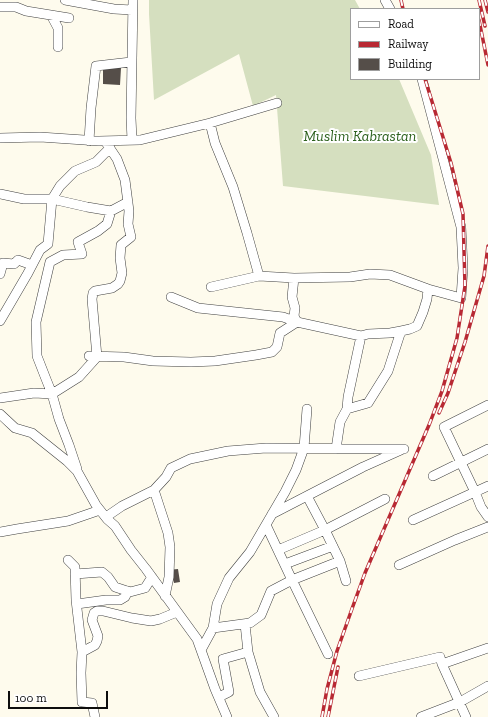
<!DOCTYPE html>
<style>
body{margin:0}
#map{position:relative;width:488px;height:717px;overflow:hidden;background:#fefbed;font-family:"Zilla Slab",serif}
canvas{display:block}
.legend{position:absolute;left:350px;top:8px;width:130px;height:72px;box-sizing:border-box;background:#fff;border:1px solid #9e9e9e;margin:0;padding:5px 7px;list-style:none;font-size:12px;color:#0d0d0d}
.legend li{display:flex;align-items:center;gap:8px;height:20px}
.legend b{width:20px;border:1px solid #9e9e9e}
.scale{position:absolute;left:8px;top:691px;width:100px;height:18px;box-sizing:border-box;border:2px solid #0d0d0d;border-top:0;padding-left:5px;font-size:12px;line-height:14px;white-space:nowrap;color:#0d0d0d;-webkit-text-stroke:3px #fff;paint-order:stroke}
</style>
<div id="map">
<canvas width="488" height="717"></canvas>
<ul class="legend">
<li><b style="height:5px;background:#fff"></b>Road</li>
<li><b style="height:5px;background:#b82933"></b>Railway</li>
<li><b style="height:11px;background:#554e49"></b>Building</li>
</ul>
<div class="scale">100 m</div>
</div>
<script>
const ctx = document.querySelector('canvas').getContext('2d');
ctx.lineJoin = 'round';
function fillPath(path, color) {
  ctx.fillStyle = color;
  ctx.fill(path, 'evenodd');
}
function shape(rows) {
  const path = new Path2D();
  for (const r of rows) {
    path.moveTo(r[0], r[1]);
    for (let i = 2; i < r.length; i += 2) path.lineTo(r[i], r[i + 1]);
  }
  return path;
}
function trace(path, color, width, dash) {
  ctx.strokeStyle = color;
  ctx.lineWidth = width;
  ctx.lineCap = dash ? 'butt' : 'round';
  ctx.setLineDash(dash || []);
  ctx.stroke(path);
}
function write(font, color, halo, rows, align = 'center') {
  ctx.font = font + ' "Zilla Slab",serif';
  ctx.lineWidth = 4;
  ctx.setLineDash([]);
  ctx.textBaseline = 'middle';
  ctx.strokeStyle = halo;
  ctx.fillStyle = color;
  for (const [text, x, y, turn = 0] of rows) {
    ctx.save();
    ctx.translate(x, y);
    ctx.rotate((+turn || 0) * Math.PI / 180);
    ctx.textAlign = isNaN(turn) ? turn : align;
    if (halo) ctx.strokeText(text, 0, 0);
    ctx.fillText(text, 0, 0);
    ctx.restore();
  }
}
fillPath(shape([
 [149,0,355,0,360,9,351,9,351,79,399,79,431,155,439,205,283,186,276,95,253,106,239,54,154,100,149,14]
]), '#d5dfbf');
fillPath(shape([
 [103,68,121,68,120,85,103,84],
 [178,569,180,582,174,583,173,579,168,579,167,570]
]), '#554e49');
const minor = shape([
 [65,0,114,9,132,10],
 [385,0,390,9],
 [0,7,16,7,26,11,69,18],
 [51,15,58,28,58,47],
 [422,79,461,227,463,268,461,298,428,289],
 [210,123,215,143,233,187,247,233,259,276,294,278,350,277,370,274,390,275,428,289,427,299,423,312,417,326,410,329,401,331,390,333,368,334,361,336,297,322,294,316,295,308,292,297,294,278],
 [0,138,40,137,99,141,140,140,210,123,277,103],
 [132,140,131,118,133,0],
 [89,141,91,108,96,66,131,62],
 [0,194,24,199,52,199,60,186,75,171,96,162,110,148],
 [0,274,3,263,14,264,18,260,32,265],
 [211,287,259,276],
 [171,297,198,308,283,317,297,322],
 [0,321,28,273,40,250,48,244,52,199,87,207,111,211,128,202],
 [89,356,124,357,153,361,191,362,215,361,256,355,272,352,277,347,280,333,297,322],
 [0,398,34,393,52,394,79,377,97,357,92,299,93,293,95,291,112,288,118,284,120,281,122,273,120,258,121,245,131,237,128,224,129,211,125,180,117,159,105,141],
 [488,405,444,427,475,492,481,507,488,517],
 [347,409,348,397,361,336],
 [0,414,15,428,32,433,67,461,77,471,96,505,107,519,115,526,131,550,146,569,197,639,215,689,227,717],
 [336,449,340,422,347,409,368,403,388,371,401,331],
 [77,469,69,445,59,419,52,394,46,379,37,356,36,322,50,262,63,255,82,254,78,242,98,231,107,224,111,211],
 [433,476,488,449],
 [154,490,168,533,170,547,169,577,165,596],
 [307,496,325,530,340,561,346,581],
 [272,514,363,467,401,450],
 [106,517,122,506,154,490,166,477,171,468,190,459,228,451,266,448,404,449],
 [413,520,488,486],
 [266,525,292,580,340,561],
 [0,532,17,529,68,521,100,510],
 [278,550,325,530,385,499],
 [68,560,75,567,76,600,82,652,81,673,82,702,92,703,95,717],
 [285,564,333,546],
 [399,565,455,540,488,527],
 [75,574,102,572,108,577,115,587,130,592,145,588,152,577],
 [77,604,106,600,120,600,125,597,128,591],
 [245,624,248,652,260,692,274,717],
 [213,628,217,604,229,578,250,552,285,492,296,470,304,448,307,409],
 [201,650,213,628,250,623,261,615,271,591,292,580,328,654],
 [82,652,95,645,97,641,98,636,92,620,94,613,97,611,103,611,132,618,151,621,160,619,177,612],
 [359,676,440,657,442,664],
 [219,697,229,692,223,659,248,652],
 [421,717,460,702,488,686],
 [466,717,442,664,488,648]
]);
trace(minor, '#404040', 10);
trace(minor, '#fff', 9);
const rail = shape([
 [401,0,403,9],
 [479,0,485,26],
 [485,0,488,12],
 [479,20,488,65],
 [439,413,448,393,465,342,484,276,488,246],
 [322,717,327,689,337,651,353,606,365,573,429,425,442,391,457,338,465,286,463,214,451,163,425,79],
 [328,717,338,667]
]);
trace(rail, '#b82933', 3.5);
trace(rail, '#fff', 2, [6]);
write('italic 15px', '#2e621f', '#fff', [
 ["Muslim Kabrastan",360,137]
]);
</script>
